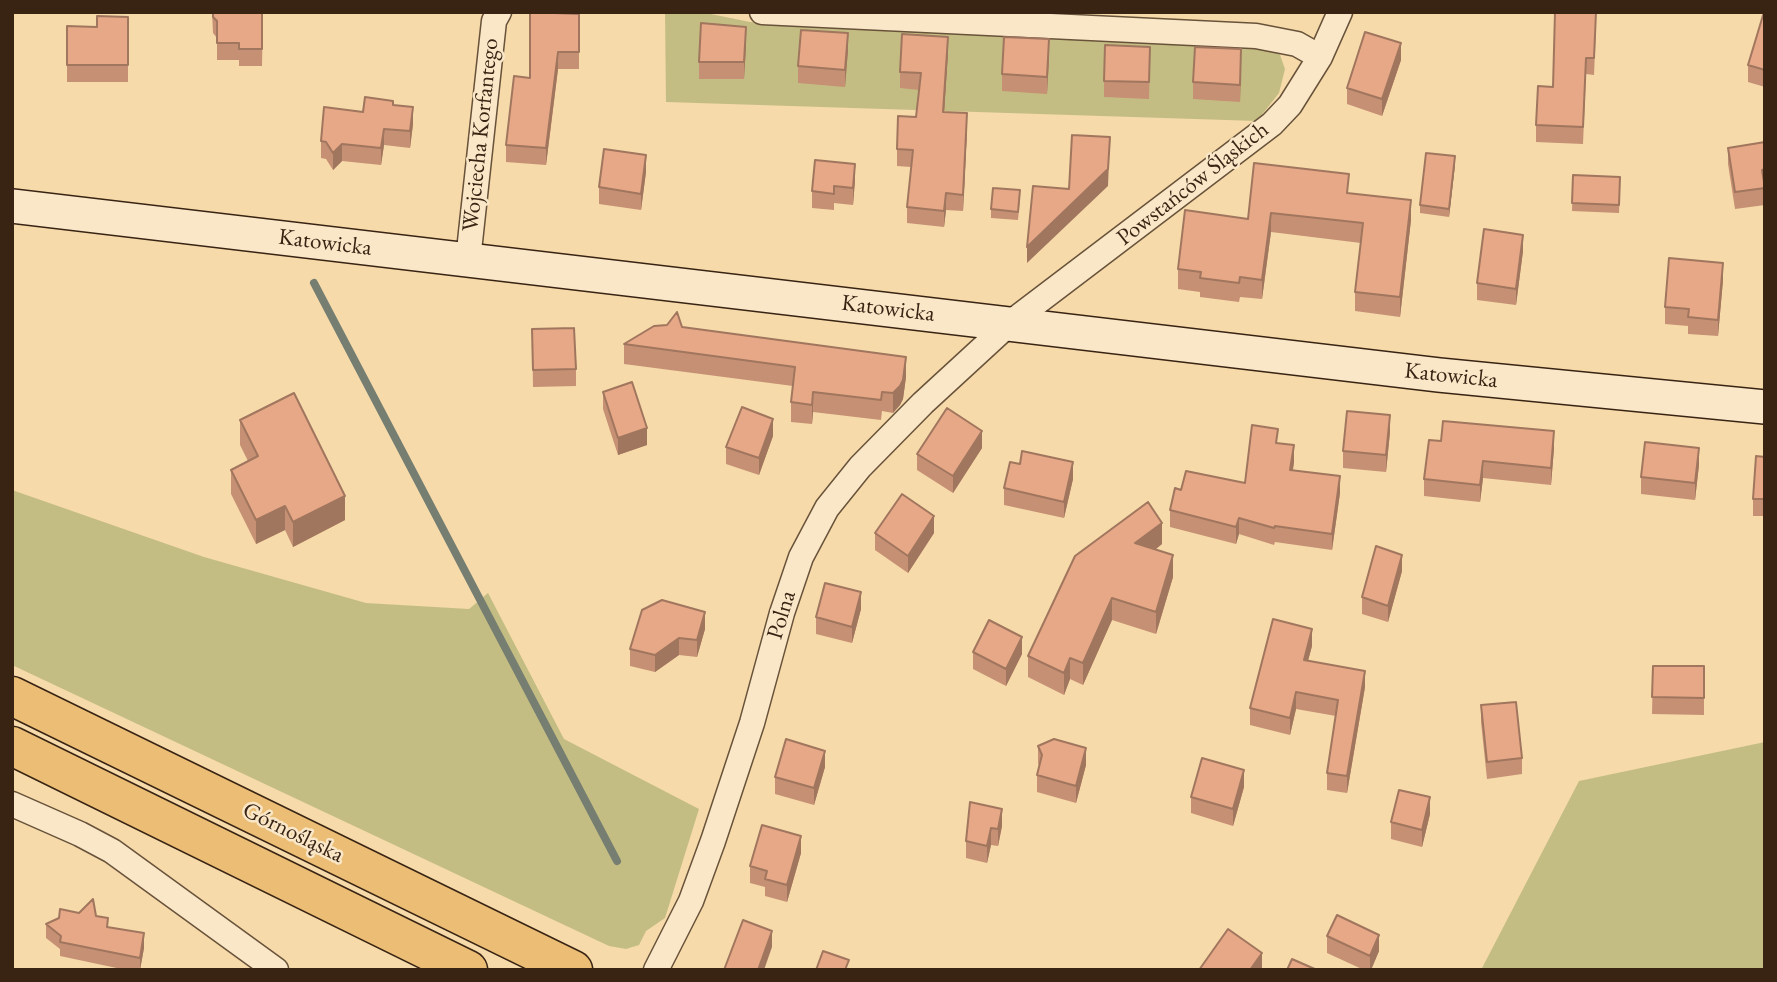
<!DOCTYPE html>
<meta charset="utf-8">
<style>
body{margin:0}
#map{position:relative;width:1777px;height:982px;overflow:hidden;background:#f6daaa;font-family:"EB Garamond",serif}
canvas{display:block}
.frame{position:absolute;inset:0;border:14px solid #392414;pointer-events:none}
</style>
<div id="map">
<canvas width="1777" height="982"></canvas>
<div class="frame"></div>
</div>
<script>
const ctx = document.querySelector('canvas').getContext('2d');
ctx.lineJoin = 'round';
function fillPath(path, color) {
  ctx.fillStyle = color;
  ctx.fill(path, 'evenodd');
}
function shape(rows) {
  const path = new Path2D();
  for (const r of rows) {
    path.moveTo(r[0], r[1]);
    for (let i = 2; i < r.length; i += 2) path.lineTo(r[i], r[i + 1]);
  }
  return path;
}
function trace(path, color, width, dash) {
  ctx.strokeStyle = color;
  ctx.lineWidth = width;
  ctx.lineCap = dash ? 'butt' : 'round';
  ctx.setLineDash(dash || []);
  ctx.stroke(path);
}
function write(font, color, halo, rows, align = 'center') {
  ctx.font = font + ' "EB Garamond",serif';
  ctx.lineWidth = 5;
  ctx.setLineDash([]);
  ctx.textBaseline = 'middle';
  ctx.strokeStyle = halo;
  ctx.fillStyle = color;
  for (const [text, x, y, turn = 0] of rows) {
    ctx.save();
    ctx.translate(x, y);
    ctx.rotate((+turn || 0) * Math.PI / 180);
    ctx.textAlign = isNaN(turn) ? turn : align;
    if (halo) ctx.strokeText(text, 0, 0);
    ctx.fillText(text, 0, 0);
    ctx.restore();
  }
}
fillPath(shape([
 [665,12,701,12,750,22,1255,40,1279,52,1285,69,1279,93,1257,121,666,102],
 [12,490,204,557,366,603,469,609,488,593,564,739,699,809,665,918,646,931,639,945,626,949,609,946,12,665],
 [1765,742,1765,970,1481,970,1579,781]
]), '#c4bd83');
trace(shape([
 [314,283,617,861]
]), '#757e71', 8);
const street = shape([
 [762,12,1256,36,1297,44,1320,57],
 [468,260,494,21,499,12],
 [12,804,80,834,112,851,276,970],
 [656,970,691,901,713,841,752,723,782,613,801,557,827,508,860,467,923,403,1010,323,1272,124,1290,105,1320,57,1340,12]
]);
const secondary = shape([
 [12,206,1439,375,1765,407]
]);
const primary = shape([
 [12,696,573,970],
 [12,746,468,970]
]);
trace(street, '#68523a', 27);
trace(secondary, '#392414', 36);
trace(primary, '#392414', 41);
trace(street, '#f9e7c8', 24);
trace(secondary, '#f9e7c8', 33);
trace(primary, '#ebbd75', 38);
fillPath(shape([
 [212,12,263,12,262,66,239,66,239,60,217,60,217,38,213,33],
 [530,12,579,52,579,69,558,69,546,165,506,162,506,145,530,78],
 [1765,12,1765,87,1748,82,1748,65],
 [128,17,128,82,67,82,67,26,97,27],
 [1596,27,1594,75,1586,74,1583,144,1536,142,1536,125,1553,87],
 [746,44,744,79,699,79,699,62],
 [848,50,845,87,798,83,798,66],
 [948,53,944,112,967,130,963,211,946,210,944,227,907,223,907,207,911,167,897,166,897,149,916,117,919,90,900,88,900,72],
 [1049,56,1047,94,1002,91,1002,74],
 [1401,60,1382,116,1347,104,1347,88],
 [1150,63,1149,99,1104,97,1104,81],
 [1241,66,1240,102,1193,99,1193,82],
 [393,105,413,124,410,148,384,145,381,165,342,161,333,170,326,159,321,158,321,141,363,112],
 [1765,142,1765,205,1735,209,1728,164,1728,148],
 [1455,165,1449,217,1420,213,1420,205],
 [646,172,641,210,599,204,599,187],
 [1573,175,1620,186,1619,213,1572,211],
 [855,180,853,205,834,203,834,210,812,208,812,191],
 [1349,193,1411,220,1400,317,1355,311,1355,292,1361,243,1271,232,1262,299,1240,297,1239,302,1200,297,1200,292,1178,289,1178,269,1248,219],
 [1020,199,1018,220,991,218,991,209],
 [1523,251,1516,305,1477,300,1477,283],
 [1723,280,1718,336,1688,334,1688,326,1665,324,1665,307],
 [682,327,906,377,903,399,900,405,893,413,882,411,881,420,813,412,812,424,791,422,791,402,793,386,624,364,624,344],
 [532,329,576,369,576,386,533,387],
 [603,392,647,445,618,455,603,409],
 [240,420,345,520,293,547,285,530,256,544,231,494,231,470,248,461,240,445],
 [1390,432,1386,472,1343,468,1343,451],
 [773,436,759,475,726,464,726,447],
 [1429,440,1554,448,1551,485,1483,478,1480,502,1424,496,1424,479],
 [1278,443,1294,462,1293,470,1340,493,1332,550,1275,542,1274,545,1239,534,1236,544,1170,527,1170,510,1181,490,1245,483],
 [982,448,953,493,917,470,917,454],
 [1765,457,1765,516,1753,516,1753,499],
 [1699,465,1695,500,1641,494,1641,477],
 [1073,479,1064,518,1004,505,1004,488],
 [875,533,934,533,908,573,875,550],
 [1162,544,1155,550,1173,577,1156,634,1112,620,1083,685,1070,679,1064,695,1028,677,1028,656,1075,556],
 [1402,571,1388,622,1362,614,1362,597],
 [861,609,852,643,816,634,816,617],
 [705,629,697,657,679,655,655,672,630,666,630,649],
 [1312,646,1308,660,1365,687,1347,793,1327,790,1327,773,1336,716,1296,709,1290,735,1250,725,1250,708],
 [973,652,1022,654,1006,686,973,669],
 [1653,666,1704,666,1704,715,1652,714],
 [1481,705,1522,758,1522,774,1487,779,1481,722],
 [1038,746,1086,765,1076,803,1037,792,1037,775,1039,766,1038,763],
 [825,767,814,805,775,794,775,777],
 [1244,787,1233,826,1191,813,1191,797],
 [970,802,1002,826,998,846,991,845,987,863,966,858,966,841],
 [1430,814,1422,847,1391,839,1391,822],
 [801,853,787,902,765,896,765,887,750,883,750,866],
 [96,916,108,928,144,948,140,970,126,970,60,956,60,949,46,938,46,924],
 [1327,936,1379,951,1371,970,1364,970,1327,953]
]), '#c69074');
fillPath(shape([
 [746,27,746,44,744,79,744,62],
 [848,33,848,50,845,87,845,70],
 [948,37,948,53,943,129,943,112],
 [1049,39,1049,56,1047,94,1047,77],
 [1401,43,1401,60,1382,116,1382,99],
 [1241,49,1241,66,1240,102,1240,85],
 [558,52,558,69,546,165,546,148],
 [413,107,413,124,410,148,410,131],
 [967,113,967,130,963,211,963,195],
 [384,129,384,145,381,165,381,148],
 [1110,137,1108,186,1027,263,1027,247],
 [342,144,342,161,333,170,333,153],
 [646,155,646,172,641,210,641,194],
 [1455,156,1455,165,1449,217,1449,209],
 [855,164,855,180,853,205,853,188],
 [946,193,946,210,944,227,944,211],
 [1411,200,1411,220,1400,317,1400,297],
 [1271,213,1271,232,1262,299,1262,280],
 [1523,235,1523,251,1516,305,1516,289],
 [1723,263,1723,280,1718,336,1718,320],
 [906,357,906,377,903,399,900,405,893,413,893,393],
 [813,392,813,412,812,424,812,405],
 [1390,415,1390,432,1386,472,1386,455],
 [773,419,773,436,759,475,759,458],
 [647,428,647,445,618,455,618,438],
 [982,431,982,448,953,493,953,476],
 [1554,431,1554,448,1551,485,1551,468],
 [1294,445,1294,462,1290,487,1290,470],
 [1699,448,1699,465,1695,500,1695,483],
 [1483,461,1483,478,1480,502,1480,485],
 [1073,462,1073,479,1064,518,1064,502],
 [1340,476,1340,493,1332,550,1332,534],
 [345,496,345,520,293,547,293,522],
 [285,506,285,530,256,544,256,520],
 [934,516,934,533,908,573,908,556],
 [1239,518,1239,534,1236,544,1236,527],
 [1162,523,1162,544,1135,565,1135,543],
 [1173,555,1173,577,1156,634,1156,612],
 [1402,555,1402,571,1388,622,1388,606],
 [861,592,861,609,852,643,852,627],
 [1112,598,1112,620,1083,685,1083,663],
 [705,612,705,629,697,657,697,640],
 [1312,629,1312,646,1304,676,1304,660],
 [1022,637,1022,654,1006,686,1006,669],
 [679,638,679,655,655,672,655,655],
 [1070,658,1070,679,1064,695,1064,673],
 [1365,671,1365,687,1347,793,1347,776],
 [1296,692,1296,709,1290,735,1290,718],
 [1086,748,1086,765,1076,803,1076,786],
 [825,751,825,767,814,805,814,788],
 [1244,770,1244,787,1233,826,1233,809],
 [1430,797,1430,814,1422,847,1422,830],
 [1002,809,1002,826,998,846,998,829],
 [991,828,991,845,987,863,987,846],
 [801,836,801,853,787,902,787,885],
 [772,931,772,947,764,970,758,970],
 [144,933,144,948,140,970,140,958],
 [1379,935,1379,951,1371,970,1370,970,1370,956],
 [1262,953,1262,970,1250,970]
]), '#a1765e');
const building = shape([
 [213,12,262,12,262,49,239,49,239,43,217,43,217,21,213,17,213,12],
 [530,12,579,14,579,52,558,52,546,148,506,145,514,76,530,78,530,12],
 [1555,12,1596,12,1594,58,1586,58,1583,127,1536,125,1538,86,1553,87,1555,12],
 [1764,12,1765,12,1765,70,1748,65,1764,12],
 [97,16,128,17,128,65,67,65,67,26,97,27,97,16],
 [701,23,746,27,744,62,699,62,701,23],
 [801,30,848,33,845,70,798,66,801,30],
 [1365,32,1401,43,1382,99,1347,88,1365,32],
 [902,34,948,37,943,112,967,113,963,195,946,193,944,211,907,207,913,150,897,149,898,116,916,117,921,73,900,72,902,34],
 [1004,37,1049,39,1047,77,1002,74,1004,37],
 [1105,45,1150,47,1149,82,1104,81,1105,45],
 [1195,47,1241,49,1240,85,1193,82,1195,47],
 [365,97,393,101,393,105,413,107,410,131,384,129,381,148,342,144,333,153,326,142,321,141,324,107,363,112,365,97],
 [1072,135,1110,137,1108,169,1027,247,1033,186,1069,189,1072,135],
 [1765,142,1765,169,1762,170,1765,188,1735,192,1728,148,1765,142],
 [604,149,646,155,641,194,599,187,604,149],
 [1426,153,1455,156,1449,209,1420,205,1426,153],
 [815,160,855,164,853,188,834,186,834,194,812,191,815,160],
 [1254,163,1349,174,1347,193,1411,200,1400,297,1355,292,1363,223,1271,213,1262,280,1240,277,1239,283,1200,278,1201,272,1178,269,1185,210,1248,219,1254,163],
 [1573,175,1620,177,1619,205,1572,203,1573,175],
 [993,188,1020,190,1018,212,991,209,993,188],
 [1484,229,1523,235,1516,289,1477,283,1484,229],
 [1669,258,1723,263,1718,320,1688,317,1689,309,1665,307,1669,258],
 [677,312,682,327,906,357,903,380,900,386,893,393,882,392,881,400,813,392,812,405,791,402,795,367,624,344,654,326,667,325,677,312],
 [574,328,576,369,533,370,532,329,574,328],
 [632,382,647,428,618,438,603,392,632,382],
 [294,393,345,496,293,522,285,506,256,520,231,470,258,456,240,420,294,393],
 [742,407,773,419,759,458,726,447,742,407],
 [947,408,982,431,953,476,917,454,947,408],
 [1347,411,1390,415,1386,455,1343,451,1347,411],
 [1443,421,1554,431,1551,468,1483,461,1480,485,1424,479,1429,440,1441,441,1443,421],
 [1252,425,1278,429,1276,443,1294,445,1290,470,1340,476,1332,534,1275,526,1274,528,1239,518,1236,527,1170,510,1175,488,1181,490,1186,471,1245,483,1252,425],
 [1645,442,1699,448,1695,483,1641,477,1645,442],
 [1022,451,1073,462,1064,502,1004,488,1010,462,1020,464,1022,451],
 [1756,456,1765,457,1765,499,1753,499,1756,456],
 [902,494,934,516,908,556,875,533,902,494],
 [1148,502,1162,523,1135,543,1173,555,1156,612,1112,598,1083,663,1070,658,1064,673,1028,656,1075,556,1148,502],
 [1376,546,1402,555,1388,606,1362,597,1376,546],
 [825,583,861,592,852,627,816,617,825,583],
 [662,600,705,612,697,640,679,638,655,655,630,649,642,610,662,600],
 [1273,619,1312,629,1304,660,1365,671,1347,776,1327,773,1338,700,1296,692,1290,718,1250,708,1273,619],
 [989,620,1022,637,1006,669,973,652,989,620],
 [1653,666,1704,666,1704,698,1652,697,1653,666],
 [1516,702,1522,758,1487,762,1481,705,1516,702],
 [786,739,825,751,814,788,775,777,786,739],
 [1054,739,1086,748,1076,786,1037,775,1042,755,1038,746,1054,739],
 [1202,758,1244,770,1233,809,1191,797,1202,758],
 [1399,790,1430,797,1422,830,1391,822,1399,790],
 [970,802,1002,809,998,829,991,828,987,846,966,841,970,802],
 [762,825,801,836,787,885,765,879,767,871,750,866,762,825],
 [93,899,96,916,108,918,107,927,144,933,140,958,60,942,61,936,46,924,59,918,60,909,79,913,93,899],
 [1337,915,1379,935,1370,956,1327,936,1337,915],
 [743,920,772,931,758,970,724,970,743,920],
 [1228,929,1262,953,1250,970,1199,970,1228,929],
 [823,951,849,960,845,970,816,970,823,951],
 [1292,959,1317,970,1287,970,1292,959]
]);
fillPath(building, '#e6a887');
trace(building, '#a1765e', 2);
write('23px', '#392414', '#f9e7c8', [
 ["Wojciecha Korfantego",481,135,-84],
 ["Powstańców Śląskich",1193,184,-38],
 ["Katowicka",325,243,7],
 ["Katowicka",888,309,7],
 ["Katowicka",1451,376,6],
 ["Polna",782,615,-73],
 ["Górnośląska",293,833,26]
]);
</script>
